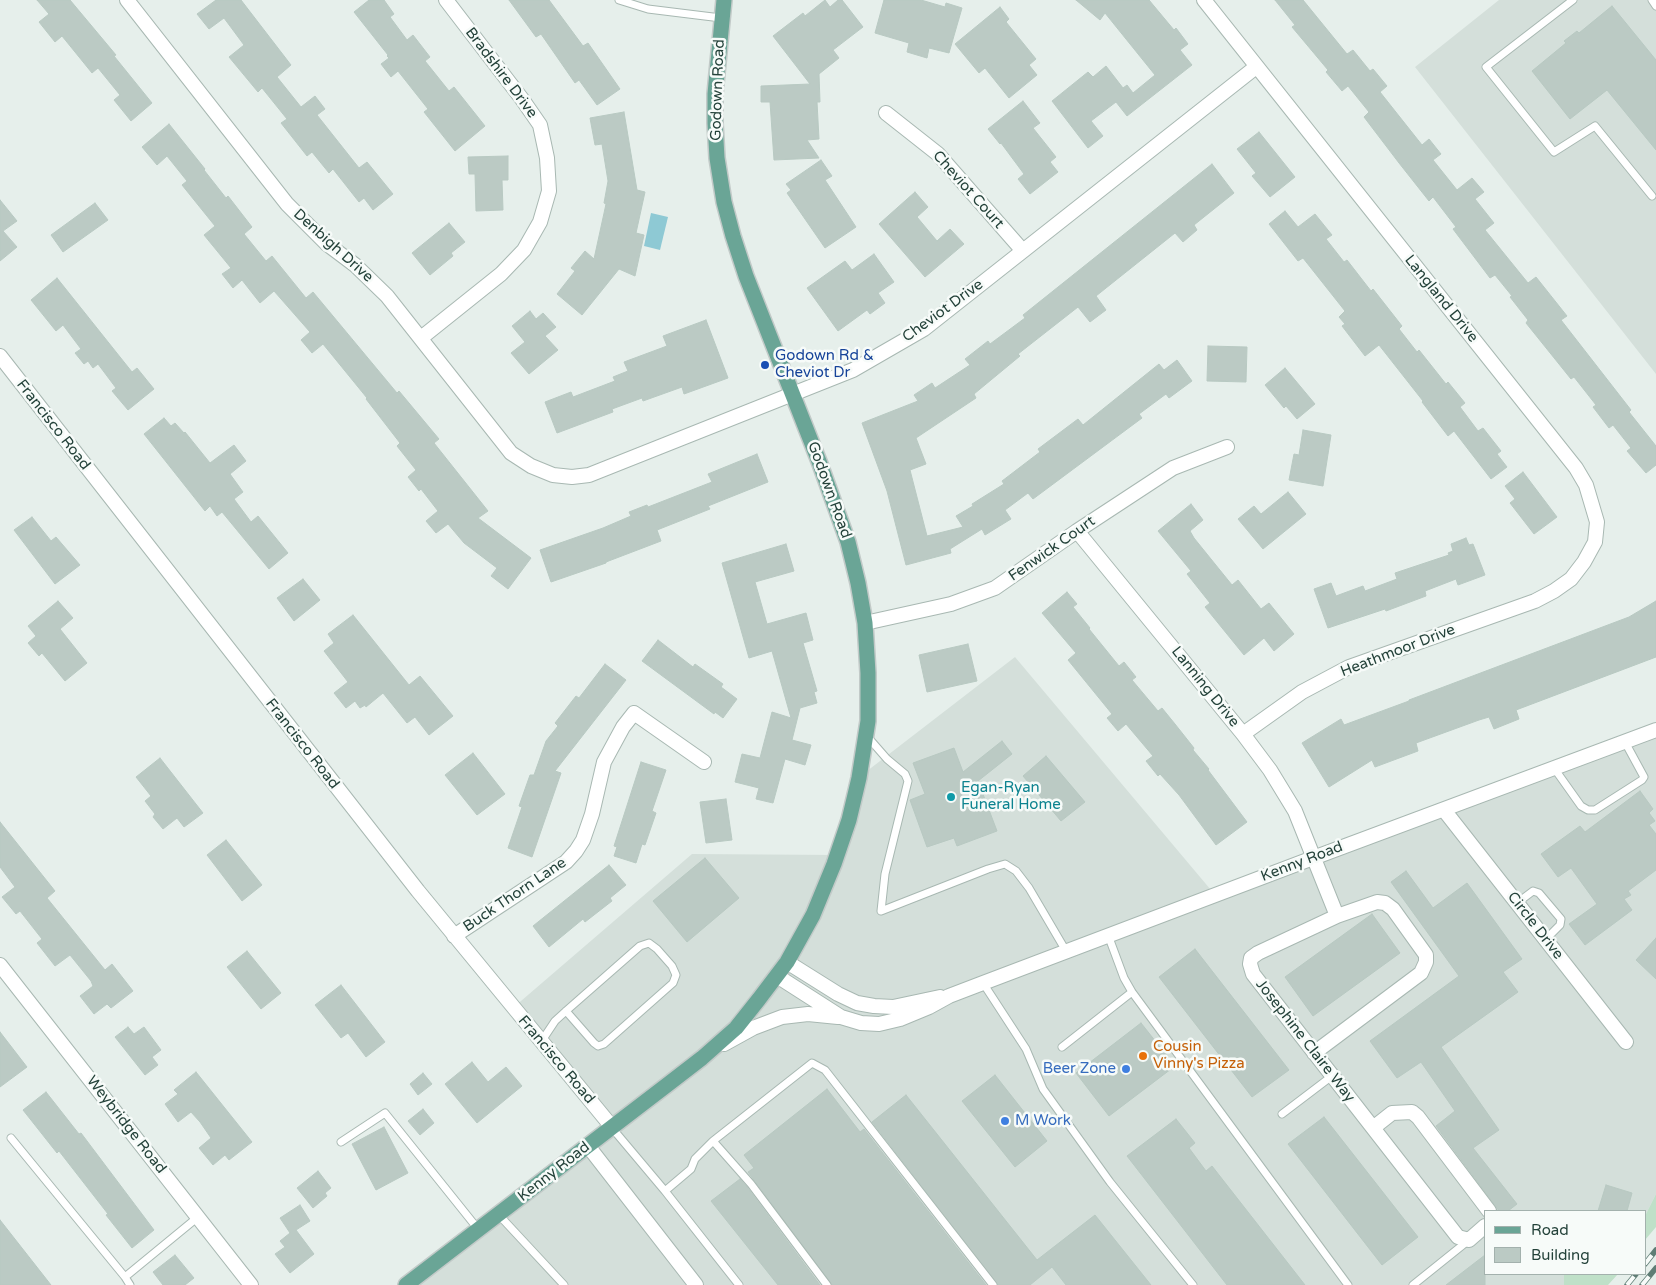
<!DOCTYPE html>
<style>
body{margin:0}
#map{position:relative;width:1656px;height:1285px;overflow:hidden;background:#e6efeb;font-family:"Varela Round",sans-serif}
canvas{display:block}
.legend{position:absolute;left:1484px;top:1210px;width:162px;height:65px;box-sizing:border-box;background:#f7fbf9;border:1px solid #a3b1ad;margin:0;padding:6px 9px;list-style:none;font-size:15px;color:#24423a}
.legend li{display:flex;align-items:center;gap:10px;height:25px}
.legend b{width:25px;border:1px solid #a3b1ad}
</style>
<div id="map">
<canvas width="1656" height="1285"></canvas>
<ul class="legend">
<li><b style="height:6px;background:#6aa596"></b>Road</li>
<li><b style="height:14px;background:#bbcac4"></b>Building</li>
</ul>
</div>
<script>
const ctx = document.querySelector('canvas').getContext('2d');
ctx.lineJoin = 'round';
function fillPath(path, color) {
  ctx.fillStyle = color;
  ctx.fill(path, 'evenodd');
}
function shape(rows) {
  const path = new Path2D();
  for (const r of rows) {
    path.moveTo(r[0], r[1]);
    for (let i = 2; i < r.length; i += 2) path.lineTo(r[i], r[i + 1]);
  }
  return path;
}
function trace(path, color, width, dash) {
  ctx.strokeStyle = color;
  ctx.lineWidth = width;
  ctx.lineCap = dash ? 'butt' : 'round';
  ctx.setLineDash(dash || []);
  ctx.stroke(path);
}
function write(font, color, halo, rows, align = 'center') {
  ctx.font = font + ' "Varela Round",sans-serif';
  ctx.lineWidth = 5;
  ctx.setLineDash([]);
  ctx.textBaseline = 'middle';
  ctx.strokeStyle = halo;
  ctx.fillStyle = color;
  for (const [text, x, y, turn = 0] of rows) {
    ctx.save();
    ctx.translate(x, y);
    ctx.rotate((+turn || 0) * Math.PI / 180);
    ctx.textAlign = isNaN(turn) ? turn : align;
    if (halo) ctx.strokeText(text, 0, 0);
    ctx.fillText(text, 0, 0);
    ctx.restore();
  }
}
fillPath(shape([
 [1499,0,1656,0,1656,374,1415,67],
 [1015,657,1216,896,1656,732,1656,1194,1645,1216,1645,1211,1485,1211,1485,1274,1564,1274,1564,1285,405,1285,605,1127,514,1007,692,854,837,855,858,778]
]), '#d4dfda');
fillPath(shape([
 [1656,1194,1656,1227,1645,1240,1645,1216],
 [1564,1274,1618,1274,1608,1285,1564,1285]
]), '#bfe0c8');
fillPath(shape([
 [651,213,668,217,660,250,644,246]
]), '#8ec9d4');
const building = shape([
 [37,0,70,0,116,55,114,56,152,103,131,121,114,100,120,95,98,68,92,73,62,36,55,42,39,22,49,14,37,0],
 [216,0,241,0,291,65,277,77,301,107,315,96,325,109,317,115,359,168,367,162,393,194,373,210,364,198,359,202,333,169,329,173,312,152,307,156,281,123,287,119,262,88,258,92,229,57,244,45,224,18,209,29,197,14,216,0],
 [369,0,384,0,394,14,390,17,407,40,413,35,430,57,425,61,449,91,454,87,485,126,455,151,424,112,428,109,398,71,391,77,381,64,389,58,387,56,388,55,354,12,369,0],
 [509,0,549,0,583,46,588,43,620,89,597,105,579,80,575,83,541,34,536,37,509,0],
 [825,0,830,7,838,0,842,0,863,27,833,50,839,58,819,74,820,102,817,102,819,139,807,140,819,158,774,160,770,102,761,102,761,86,810,84,773,36,803,13,805,16,825,0],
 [884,0,921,0,945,7,946,3,962,8,949,53,929,48,927,58,907,52,909,43,875,33,884,0],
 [1076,0,1149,0,1174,30,1176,28,1188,44,1180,50,1192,65,1127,116,1116,102,1091,121,1103,136,1088,148,1052,101,1088,72,1093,77,1106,66,1123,88,1127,85,1133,93,1155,75,1105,13,1100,20,1076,0],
 [1275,0,1303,0,1347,54,1353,50,1370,71,1373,69,1387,86,1380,92,1422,145,1429,139,1441,154,1433,160,1457,190,1472,178,1484,192,1475,199,1494,223,1485,230,1528,283,1536,277,1567,316,1561,320,1631,410,1629,412,1656,446,1656,465,1646,473,1627,451,1631,448,1613,425,1609,428,1593,407,1596,405,1574,377,1571,379,1526,323,1528,320,1510,297,1512,296,1495,275,1490,278,1453,229,1456,227,1433,197,1429,201,1399,163,1364,117,1369,112,1348,86,1342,91,1326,72,1328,70,1292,27,1295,25,1275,0],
 [1612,6,1656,60,1656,150,1607,90,1570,119,1532,71,1566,43,1564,41,1577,31,1579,33,1612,6],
 [1000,7,1009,19,1006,22,1036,59,1029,65,1037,75,1009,98,985,68,979,73,955,44,1000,7],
 [1023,101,1040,123,1033,128,1056,157,1050,162,1058,172,1030,194,1018,179,1024,174,1001,143,1000,144,988,129,1023,101],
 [624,112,637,190,645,192,636,233,644,235,635,276,619,269,582,315,557,294,575,271,571,268,585,251,594,259,606,204,604,203,608,181,602,144,595,145,590,118,624,112],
 [169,124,205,169,204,170,226,198,228,196,252,227,244,234,266,261,272,256,306,298,313,292,397,393,399,391,439,439,434,443,488,511,478,518,531,558,508,589,491,576,497,568,464,543,448,524,436,533,426,521,438,511,421,489,419,491,408,477,416,470,397,446,400,443,366,399,367,398,323,344,312,353,301,340,310,332,274,291,260,303,242,280,233,288,222,274,231,268,204,235,215,226,182,185,187,181,167,156,157,165,142,147,169,124],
 [1259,132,1295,177,1270,197,1252,176,1256,173,1237,149,1259,132],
 [508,156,508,180,502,180,503,210,476,211,475,174,469,174,468,157,508,156],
 [821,160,832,176,825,180,856,227,825,248,787,193,791,190,786,184,821,160],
 [1212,164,1234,193,1194,225,1197,230,1183,242,1175,233,1096,296,1106,310,1090,322,1078,307,1018,354,1020,356,974,394,976,398,916,438,926,464,910,470,927,536,963,527,956,516,973,506,972,504,1004,484,1002,481,1040,452,1038,449,1078,419,1083,425,1159,364,1164,370,1177,360,1192,381,1169,398,1166,394,1139,414,1142,418,1033,499,1028,493,1005,510,1011,519,985,535,982,529,950,549,951,553,906,565,887,491,862,423,918,401,914,395,932,383,935,388,970,365,965,359,988,341,990,344,1025,318,1023,315,1212,164],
 [915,192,928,207,917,217,937,241,950,229,964,244,925,277,879,224,915,192],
 [0,200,17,221,3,231,17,247,0,261,0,200],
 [95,203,108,220,63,252,51,235,95,203],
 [1285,211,1298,227,1315,214,1332,235,1326,239,1344,262,1347,260,1371,291,1373,289,1402,326,1399,329,1417,352,1419,350,1446,384,1448,382,1465,403,1460,407,1478,431,1483,428,1501,451,1497,454,1507,467,1491,479,1454,431,1448,436,1422,402,1423,401,1379,345,1365,356,1342,326,1345,324,1339,317,1345,311,1303,258,1298,261,1269,224,1285,211],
 [449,223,465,242,451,253,453,256,430,275,412,253,449,223],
 [874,254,894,282,878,293,885,303,870,314,867,310,838,331,807,288,845,261,852,270,874,254],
 [57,278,132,372,137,368,154,389,128,410,112,391,116,388,98,364,93,368,88,361,84,364,75,353,81,349,63,325,56,331,31,300,57,278],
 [530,311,536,319,543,313,556,327,545,336,558,350,529,374,511,353,525,342,512,326,530,311],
 [706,320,728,378,684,394,682,387,643,401,642,398,612,409,613,412,557,433,545,402,571,392,573,397,615,381,613,377,628,371,624,362,667,346,663,336,706,320],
 [1208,346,1247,347,1246,382,1207,381,1208,346],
 [1285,368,1315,404,1297,419,1286,406,1284,408,1265,385,1285,368],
 [164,418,171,426,175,423,184,433,185,432,210,463,234,445,246,461,230,474,243,492,234,499,251,522,258,516,288,553,269,569,222,512,217,516,210,506,205,511,144,434,164,418],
 [1303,430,1331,435,1323,486,1289,480,1294,454,1299,455,1303,430],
 [757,454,768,482,708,506,710,509,657,530,661,541,606,562,606,563,551,582,540,550,603,528,631,516,629,512,647,505,648,507,712,482,708,474,757,454],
 [1523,472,1557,517,1534,534,1510,503,1515,499,1505,486,1523,472],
 [1288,492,1306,514,1263,549,1238,519,1254,506,1261,514,1288,492],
 [1191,504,1203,520,1190,531,1194,538,1232,585,1238,580,1261,609,1269,603,1294,634,1274,651,1264,638,1244,655,1205,607,1210,603,1187,574,1191,571,1158,531,1191,504],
 [32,517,51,541,56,537,80,565,55,584,14,530,32,517],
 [1466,538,1469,545,1473,544,1485,575,1458,585,1456,579,1425,591,1426,596,1386,611,1385,609,1328,628,1314,589,1331,583,1336,596,1363,586,1365,591,1397,579,1395,573,1449,555,1448,553,1453,551,1451,544,1466,538],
 [786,544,794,571,755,582,767,624,806,613,813,640,803,643,817,691,814,692,817,703,800,708,792,740,811,745,805,765,785,759,773,803,756,799,759,788,735,782,742,754,760,758,772,712,791,718,772,651,749,658,722,563,786,544],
 [303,579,320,600,294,621,277,598,303,579],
 [1067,592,1077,604,1073,607,1090,628,1089,629,1119,666,1124,662,1136,677,1132,680,1158,711,1162,708,1175,724,1194,748,1193,750,1209,769,1208,770,1247,822,1216,845,1179,795,1160,774,1158,776,1146,761,1153,756,1126,724,1118,731,1107,718,1112,714,1068,660,1076,653,1042,613,1067,592],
 [58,601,73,618,60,629,87,663,65,681,42,653,39,656,28,643,36,636,28,626,58,601],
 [1656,601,1656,657,1516,710,1519,719,1494,729,1489,717,1479,720,1416,743,1418,751,1375,767,1372,760,1329,787,1302,743,1341,719,1344,725,1409,701,1409,700,1629,617,1656,601],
 [353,615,409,685,420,676,453,716,429,735,415,717,407,723,383,693,366,707,365,705,360,708,355,701,346,708,334,693,348,682,324,651,334,643,328,634,353,615],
 [658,640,693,667,695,664,723,684,721,687,737,699,723,718,715,712,714,714,642,661,658,640],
 [968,644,977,681,927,692,919,655,968,644],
 [605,664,626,680,555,771,561,773,532,857,508,848,522,807,519,806,530,775,534,775,546,741,558,726,555,723,576,696,579,698,605,664],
 [1002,741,1012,754,978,781,997,831,957,846,954,838,927,847,910,800,925,794,913,763,954,748,963,772,1002,741],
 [473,753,505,794,477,815,445,775,473,753],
 [1046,756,1085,802,1061,821,1023,776,1046,756],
 [160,758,203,813,184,827,177,818,163,829,153,817,155,814,145,801,151,796,136,777,160,758],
 [641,762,666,770,652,811,656,813,645,845,642,844,636,863,614,856,617,847,614,846,641,762],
 [1640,791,1653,809,1649,813,1655,821,1649,825,1656,834,1656,870,1628,891,1631,895,1624,899,1632,910,1585,945,1569,924,1597,904,1571,868,1558,877,1541,854,1580,826,1585,832,1640,791],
 [726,799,732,840,706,843,700,802,726,799],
 [0,822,55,891,47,898,105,970,112,964,133,991,111,1008,107,1004,94,1014,80,996,93,986,91,981,70,955,55,966,37,943,42,939,20,911,16,914,2,897,15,887,0,867,0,822],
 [226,840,262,885,242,901,207,855,226,840],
 [705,858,739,898,687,942,653,901,705,858],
 [609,865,626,885,610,898,612,901,585,922,583,919,549,947,533,926,609,865],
 [1406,871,1433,908,1467,883,1522,959,1503,972,1518,992,1441,1047,1499,1130,1473,1148,1517,1204,1508,1211,1499,1211,1436,1126,1455,1111,1421,1062,1397,1078,1370,1041,1459,976,1391,882,1406,871],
 [1372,914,1400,953,1313,1016,1285,977,1372,914],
 [1656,938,1656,979,1636,960,1656,938],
 [1195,949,1289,1070,1252,1097,1159,977,1195,949],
 [247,951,281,993,261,1009,227,967,247,951],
 [341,985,385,1042,366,1057,348,1033,341,1038,315,1005,341,985],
 [1141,1023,1175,1066,1109,1116,1076,1073,1141,1023],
 [128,1027,134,1034,144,1027,161,1050,152,1057,158,1065,145,1075,115,1037,128,1027],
 [0,1032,27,1067,0,1087,0,1032],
 [472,1062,488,1082,506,1067,522,1086,477,1123,445,1084,472,1062],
 [196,1072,252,1142,229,1160,225,1155,213,1165,199,1148,211,1138,200,1122,191,1112,178,1122,165,1104,178,1094,174,1090,196,1072],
 [423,1073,432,1084,418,1095,410,1084,423,1073],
 [995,1075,1047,1141,1015,1167,962,1101,995,1075],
 [827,1089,860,1132,864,1129,986,1285,832,1285,748,1172,754,1168,744,1155,827,1089],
 [46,1092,79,1134,81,1133,154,1230,132,1248,106,1215,108,1214,59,1151,57,1153,23,1110,46,1092],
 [906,1095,1037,1260,1095,1215,1151,1285,1066,1285,1052,1267,1030,1285,998,1285,872,1122,906,1095],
 [423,1109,434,1123,420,1135,408,1121,423,1109],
 [1324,1117,1418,1237,1382,1265,1288,1144,1324,1117],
 [1176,1119,1195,1143,1189,1148,1206,1171,1212,1166,1305,1285,1227,1285,1127,1156,1176,1119],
 [384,1127,408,1173,376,1190,352,1144,384,1127],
 [318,1171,331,1188,325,1193,327,1196,313,1208,297,1188,318,1171],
 [740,1179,747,1187,820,1285,778,1285,711,1201,740,1179],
 [1606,1185,1632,1193,1627,1211,1598,1211,1606,1185],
 [300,1205,310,1221,296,1230,314,1254,290,1273,275,1254,285,1247,280,1241,290,1233,280,1218,300,1205],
 [0,1220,51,1285,0,1285,0,1220],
 [175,1255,194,1278,185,1285,163,1285,153,1272,175,1255],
 [1485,1255,1485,1285,1446,1285,1485,1255]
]);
fillPath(building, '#bbcac4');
trace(building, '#b8c9c2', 1);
const service = shape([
 [619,0,648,9,721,18],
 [1573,0,1486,67,1554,152,1595,126,1652,196],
 [1652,0,1656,6],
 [866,735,887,759,905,774,908,781,885,874,881,911,988,869,1005,864,1016,871,1029,888,1066,951],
 [1554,768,1581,806,1588,810,1595,810,1642,780,1644,777,1625,742],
 [1517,903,1533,891,1539,893,1561,919,1560,925,1546,939],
 [1108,935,1124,978,1132,992,1348,1285],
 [983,983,1026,1049,1043,1089,1110,1182,1193,1285],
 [541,1042,555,1021,566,1011,640,946,649,943,657,949,672,966,676,975,673,983,604,1044,598,1046,594,1043,566,1011],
 [1062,1047,1132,992],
 [1282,1114,1332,1076],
 [612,1128,665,1191,691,1169,695,1159,713,1141,812,1063,825,1070,993,1285],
 [11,1138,125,1277],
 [713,1141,751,1184,827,1285],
 [341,1142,385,1113,478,1229],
 [665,1191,739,1285],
 [498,1214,564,1285],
 [130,1285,125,1277,198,1217],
 [1413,1285,1469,1240]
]);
const minor = shape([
 [127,0,287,204,327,244,355,265,387,296,511,453,531,466,553,475,572,477,589,475,853,370,924,329,1256,67],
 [1204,0,1576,468,1586,485,1597,522,1595,542,1584,562,1571,579,1554,591,1535,601,1349,667,1302,692,1243,734],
 [886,113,938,154,1023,251],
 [421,338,501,274,524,250,540,222,549,191,547,158,540,125,522,99,446,0],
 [0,356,418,891,612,1127],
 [1077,531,1243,734,1270,770,1295,811,1337,916,1258,953,1251,958,1250,964,1253,974,1458,1237,1469,1240,1485,1226],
 [865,623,951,604,995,588,1077,531,1173,468,1227,447],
 [1444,810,1626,1042],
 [454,936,566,862,576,851,583,840,592,814,604,762,623,727,634,713,704,762],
 [787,962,838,994,857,1003,874,1006,893,1007,940,997],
 [0,965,251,1285],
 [777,976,841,1017,861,1023,879,1024,900,1019,929,1007,949,996,983,983,1313,858,1656,730],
 [724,1044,753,1028,782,1017,808,1014,838,1017],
 [1314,1053,1421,973,1426,962,1426,955,1393,909,1385,903,1377,902,1337,916],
 [1373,1128,1392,1113,1412,1112,1418,1117,1489,1211],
 [588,1146,696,1285]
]);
const primary = shape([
 [406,1285,667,1085,702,1058,736,1028,759,999,787,962,813,915,834,864,849,820,859,778,868,721,868,673,865,623,858,583,848,542,820,464,746,276,733,236,724,202,717,158,715,123,715,94,724,0]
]);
trace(service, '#a8b8b2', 9);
trace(minor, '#a8b8b2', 16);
trace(primary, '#c2cac8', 18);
trace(service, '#fff', 7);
trace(minor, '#fff', 14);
trace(primary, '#6aa596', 15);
const rail = shape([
 [1645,1264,1656,1250],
 [1627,1285,1636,1274],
 [1642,1285,1656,1268]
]);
trace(rail, '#5f7d75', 5.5);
trace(rail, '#f7fbf9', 4, [11]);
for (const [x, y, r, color] of [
 [765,365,5,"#1a4fb4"],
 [951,797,5,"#0f9aa8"],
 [1143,1056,5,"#e8710a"],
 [1126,1069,5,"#3f7fe0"],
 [1005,1121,5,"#3f7fe0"]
]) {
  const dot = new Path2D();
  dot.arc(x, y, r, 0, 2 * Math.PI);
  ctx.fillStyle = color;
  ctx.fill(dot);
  trace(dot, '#f7fbf9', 2);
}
write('15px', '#24423a', '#f7fbf9', [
 ["Bradshire Drive",501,73,53],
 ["Godown Road",718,90,-88],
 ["Cheviot Court",968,190,48],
 ["Denbigh Drive",333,246,42],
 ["Langland Drive",1441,299,51],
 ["Cheviot Drive",943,311,-36],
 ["Francisco Road",53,425,52],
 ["Godown Road",829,490,70],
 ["Fenwick Court",1052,549,-35],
 ["Heathmoor Drive",1398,651,-21],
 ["Lanning Drive",1205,687,51],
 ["Francisco Road",302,744,52],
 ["Kenny Road",1302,862,-21],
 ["Buck Thorn Lane",515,895,-34],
 ["Circle Drive",1535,926,52],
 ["Josephine Claire Way",1305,1041,52],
 ["Francisco Road",556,1060,50],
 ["Weybridge Road",126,1125,52],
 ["Kenny Road",554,1172,-38]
]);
write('15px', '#164399', '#f7fbf9', [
 ["Godown Rd &",775,356],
 ["Cheviot Dr",775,373]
], 'left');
write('15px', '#0d838f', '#f7fbf9', [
 ["Egan-Ryan",961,788],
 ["Funeral Home",961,805]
], 'left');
write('15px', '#c56008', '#f7fbf9', [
 ["Cousin",1153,1047],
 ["Vinny's Pizza",1153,1064]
], 'left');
write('15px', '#366cbe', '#f7fbf9', [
 ["Beer Zone",1116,1069],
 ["M Work",1015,1121,"left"]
], 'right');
</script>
